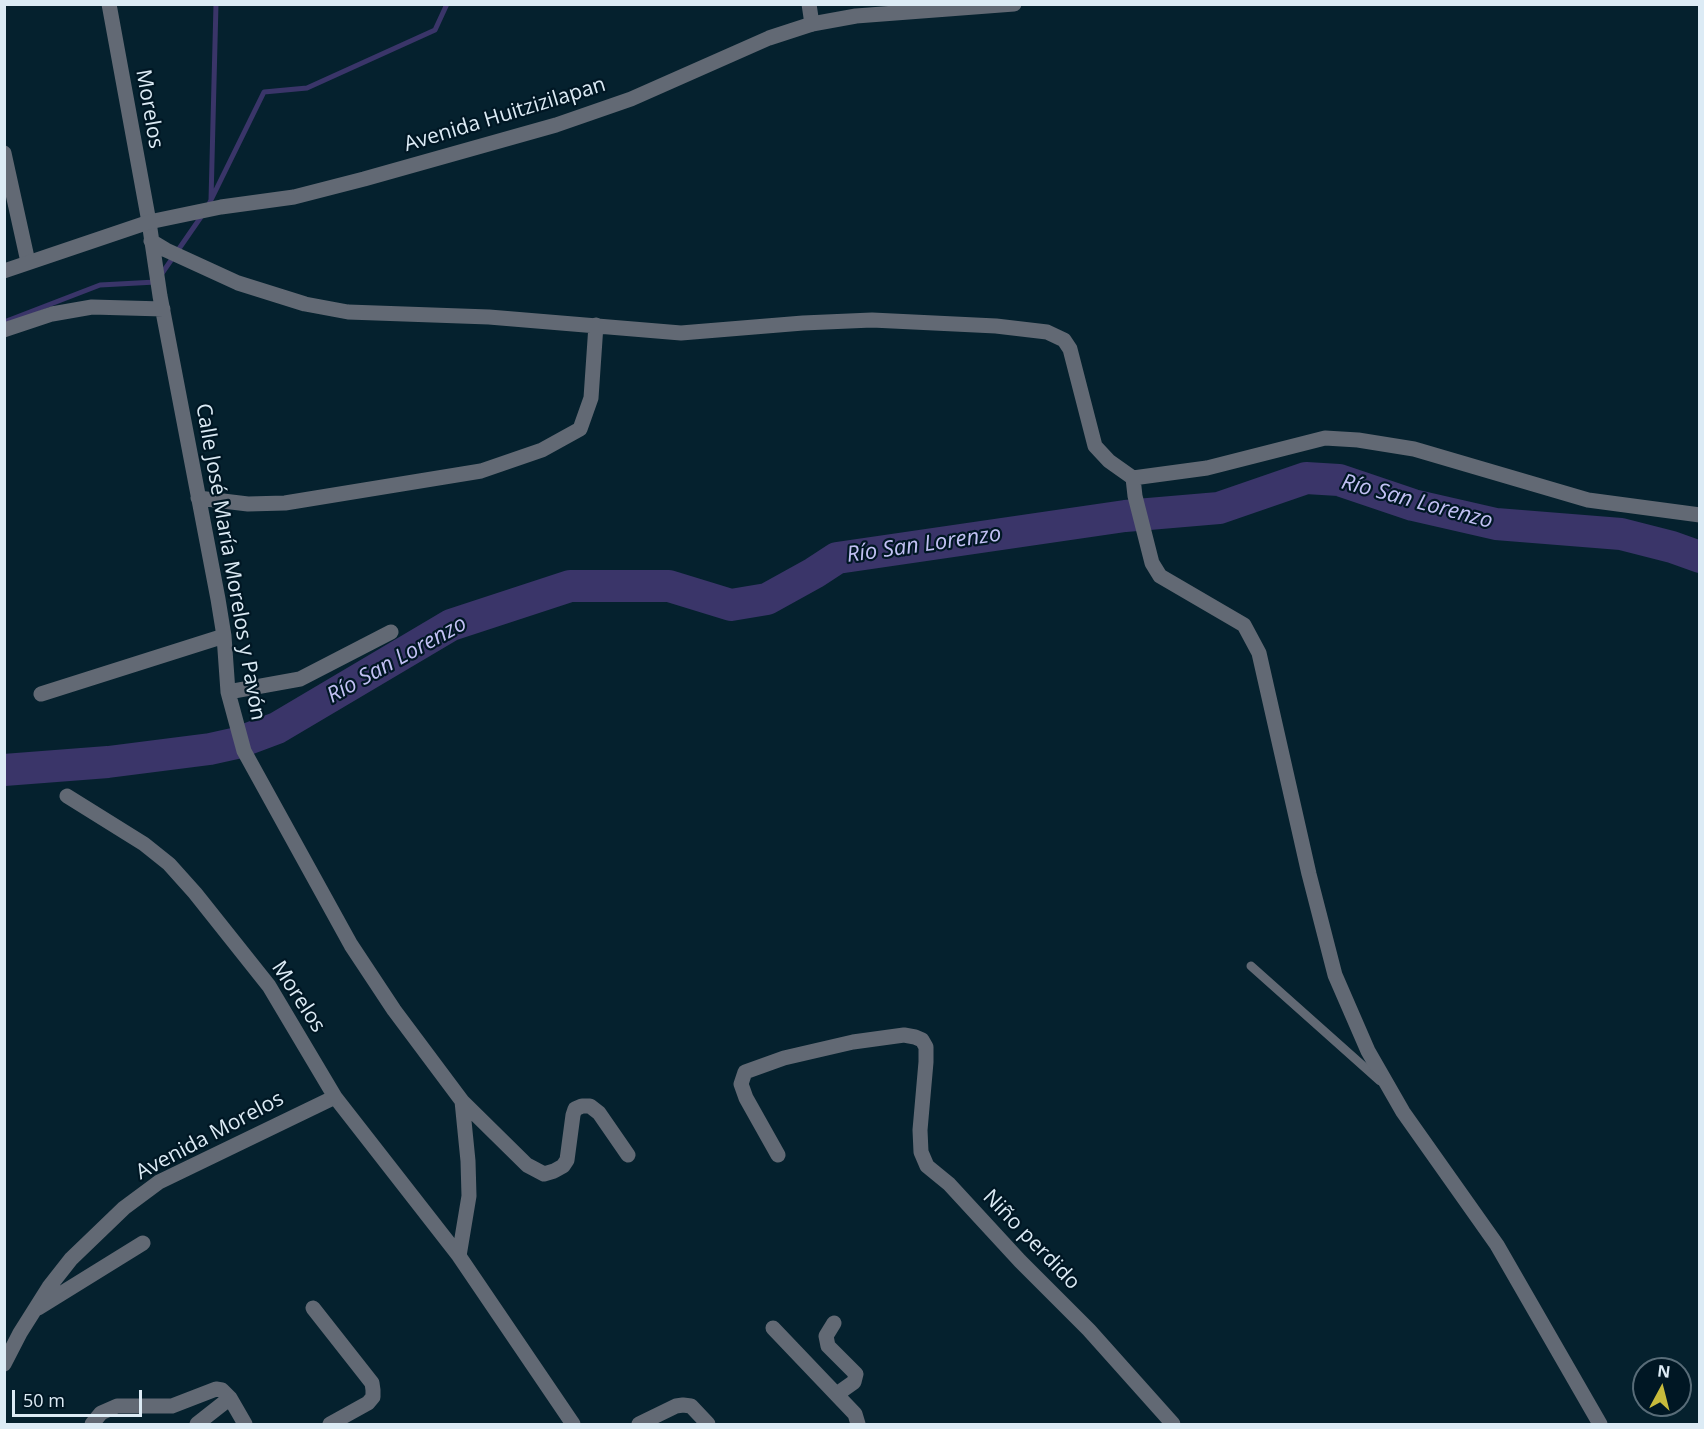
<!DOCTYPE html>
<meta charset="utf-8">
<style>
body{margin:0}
#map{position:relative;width:1704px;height:1429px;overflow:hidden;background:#05212e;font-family:"Open Sans",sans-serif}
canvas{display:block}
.frame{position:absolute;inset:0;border:6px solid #dcebf5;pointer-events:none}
.north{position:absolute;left:1632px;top:1357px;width:60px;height:60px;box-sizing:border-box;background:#001724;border:2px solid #586c78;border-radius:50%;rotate:7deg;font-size:16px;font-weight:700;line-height:24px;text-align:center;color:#dcebf5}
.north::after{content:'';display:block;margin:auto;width:21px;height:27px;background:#c7bb3c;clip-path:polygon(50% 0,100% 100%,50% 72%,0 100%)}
.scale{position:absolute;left:12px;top:1390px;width:130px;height:27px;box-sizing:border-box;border:3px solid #dcebf5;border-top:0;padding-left:8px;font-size:18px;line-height:21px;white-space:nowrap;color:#dcebf5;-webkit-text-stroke:4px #001724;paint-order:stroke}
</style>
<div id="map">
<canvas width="1704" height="1429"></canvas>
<div class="frame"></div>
<div class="north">N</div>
<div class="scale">50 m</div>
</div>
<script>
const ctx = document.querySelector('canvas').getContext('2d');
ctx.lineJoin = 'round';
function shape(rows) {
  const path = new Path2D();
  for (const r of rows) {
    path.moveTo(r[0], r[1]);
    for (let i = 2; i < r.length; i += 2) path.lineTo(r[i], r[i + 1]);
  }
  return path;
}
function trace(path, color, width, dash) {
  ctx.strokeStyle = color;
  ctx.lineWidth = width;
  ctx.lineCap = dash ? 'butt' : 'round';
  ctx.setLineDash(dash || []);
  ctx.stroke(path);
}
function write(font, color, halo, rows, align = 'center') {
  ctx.font = font + ' "Open Sans",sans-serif';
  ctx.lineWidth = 4.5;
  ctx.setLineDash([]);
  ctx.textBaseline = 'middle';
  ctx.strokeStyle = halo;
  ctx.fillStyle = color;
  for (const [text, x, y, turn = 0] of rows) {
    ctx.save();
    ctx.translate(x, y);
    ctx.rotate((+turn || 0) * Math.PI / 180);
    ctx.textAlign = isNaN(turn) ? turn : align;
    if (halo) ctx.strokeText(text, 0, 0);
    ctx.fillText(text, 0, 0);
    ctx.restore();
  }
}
trace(shape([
 [211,200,216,4],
 [208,206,264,92,307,88,435,30,447,4],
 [4,322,100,285,156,282,203,214]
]), '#3a3569', 5);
trace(shape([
 [4,770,108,762,210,749,237,743,277,728,451,625,570,586,669,586,731,605,767,599,814,573,837,558,1125,516,1219,508,1306,478,1339,480,1413,505,1496,524,1621,534,1672,547,1700,557]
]), '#3a3569', 32);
trace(shape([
 [1251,966,1380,1081]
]), '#626974', 9);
trace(shape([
 [109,4,149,222,160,296,218,599,224,636,228,692,244,751,351,945,394,1010,462,1101,468,1161,469,1196,459,1256,573,1424],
 [809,4,812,24],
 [4,153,28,262],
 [151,241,166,250,238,283,305,304,348,312,489,317,681,333,803,323,872,320,996,326,1047,332,1064,340,1070,349,1095,446,1109,461,1133,478],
 [4,330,52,314,92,307,163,309],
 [198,498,248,504,285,503,481,471,542,450,580,429,591,398,596,325],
 [228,692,300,679,391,632],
 [41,694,224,636],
 [67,796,144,844,169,864,195,893,269,986,335,1097,459,1256],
 [462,1101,527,1165,544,1174,554,1171,563,1166,567,1160,573,1115,575,1109,582,1106,590,1106,599,1113,628,1155],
 [778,1155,746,1098,741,1084,745,1072,784,1058,853,1042,904,1035,915,1037,922,1040,926,1047,926,1062,920,1130,921,1152,927,1166,949,1184,1020,1261,1089,1330,1173,1424],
 [38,1308,143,1243],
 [313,1308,372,1383,373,1390,373,1397,368,1403,330,1424],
 [834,1323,826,1336,828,1346,856,1374,854,1382,837,1394],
 [773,1328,855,1414,858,1424],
 [4,1364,20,1333,49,1287,71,1259,124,1208,159,1182,335,1097],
 [92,1424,101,1413,117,1406,172,1406,216,1389,222,1390,230,1398,245,1424],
 [197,1424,230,1398],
 [639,1424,676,1406,683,1405,691,1406,708,1424],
 [1600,1424,1497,1245,1403,1112,1368,1051,1335,975,1309,874,1259,653,1244,625,1160,576,1152,563,1135,496,1133,478,1207,468,1325,438,1358,440,1414,449,1588,500,1700,515]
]), '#626974', 15);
trace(shape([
 [4,271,149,222,221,207,294,197,364,179,556,125,631,99,769,38,812,24,856,16,1014,4]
]), '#626974', 15);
write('21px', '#dcebf5', '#001724', [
 ["Morelos",149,109,80],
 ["Avenida Huitzizilapan",505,115,-17],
 ["Calle José María Morelos y Pavón",230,562,80],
 ["Morelos",298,997,57],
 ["Avenida Morelos",210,1136,-28],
 ["Niño perdido",1031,1240,46]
]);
write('italic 22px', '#c2c1f4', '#001724', [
 ["Río San Lorenzo",1417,502,15],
 ["Río San Lorenzo",924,545,-8],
 ["Río San Lorenzo",397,660,-29]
]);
</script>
